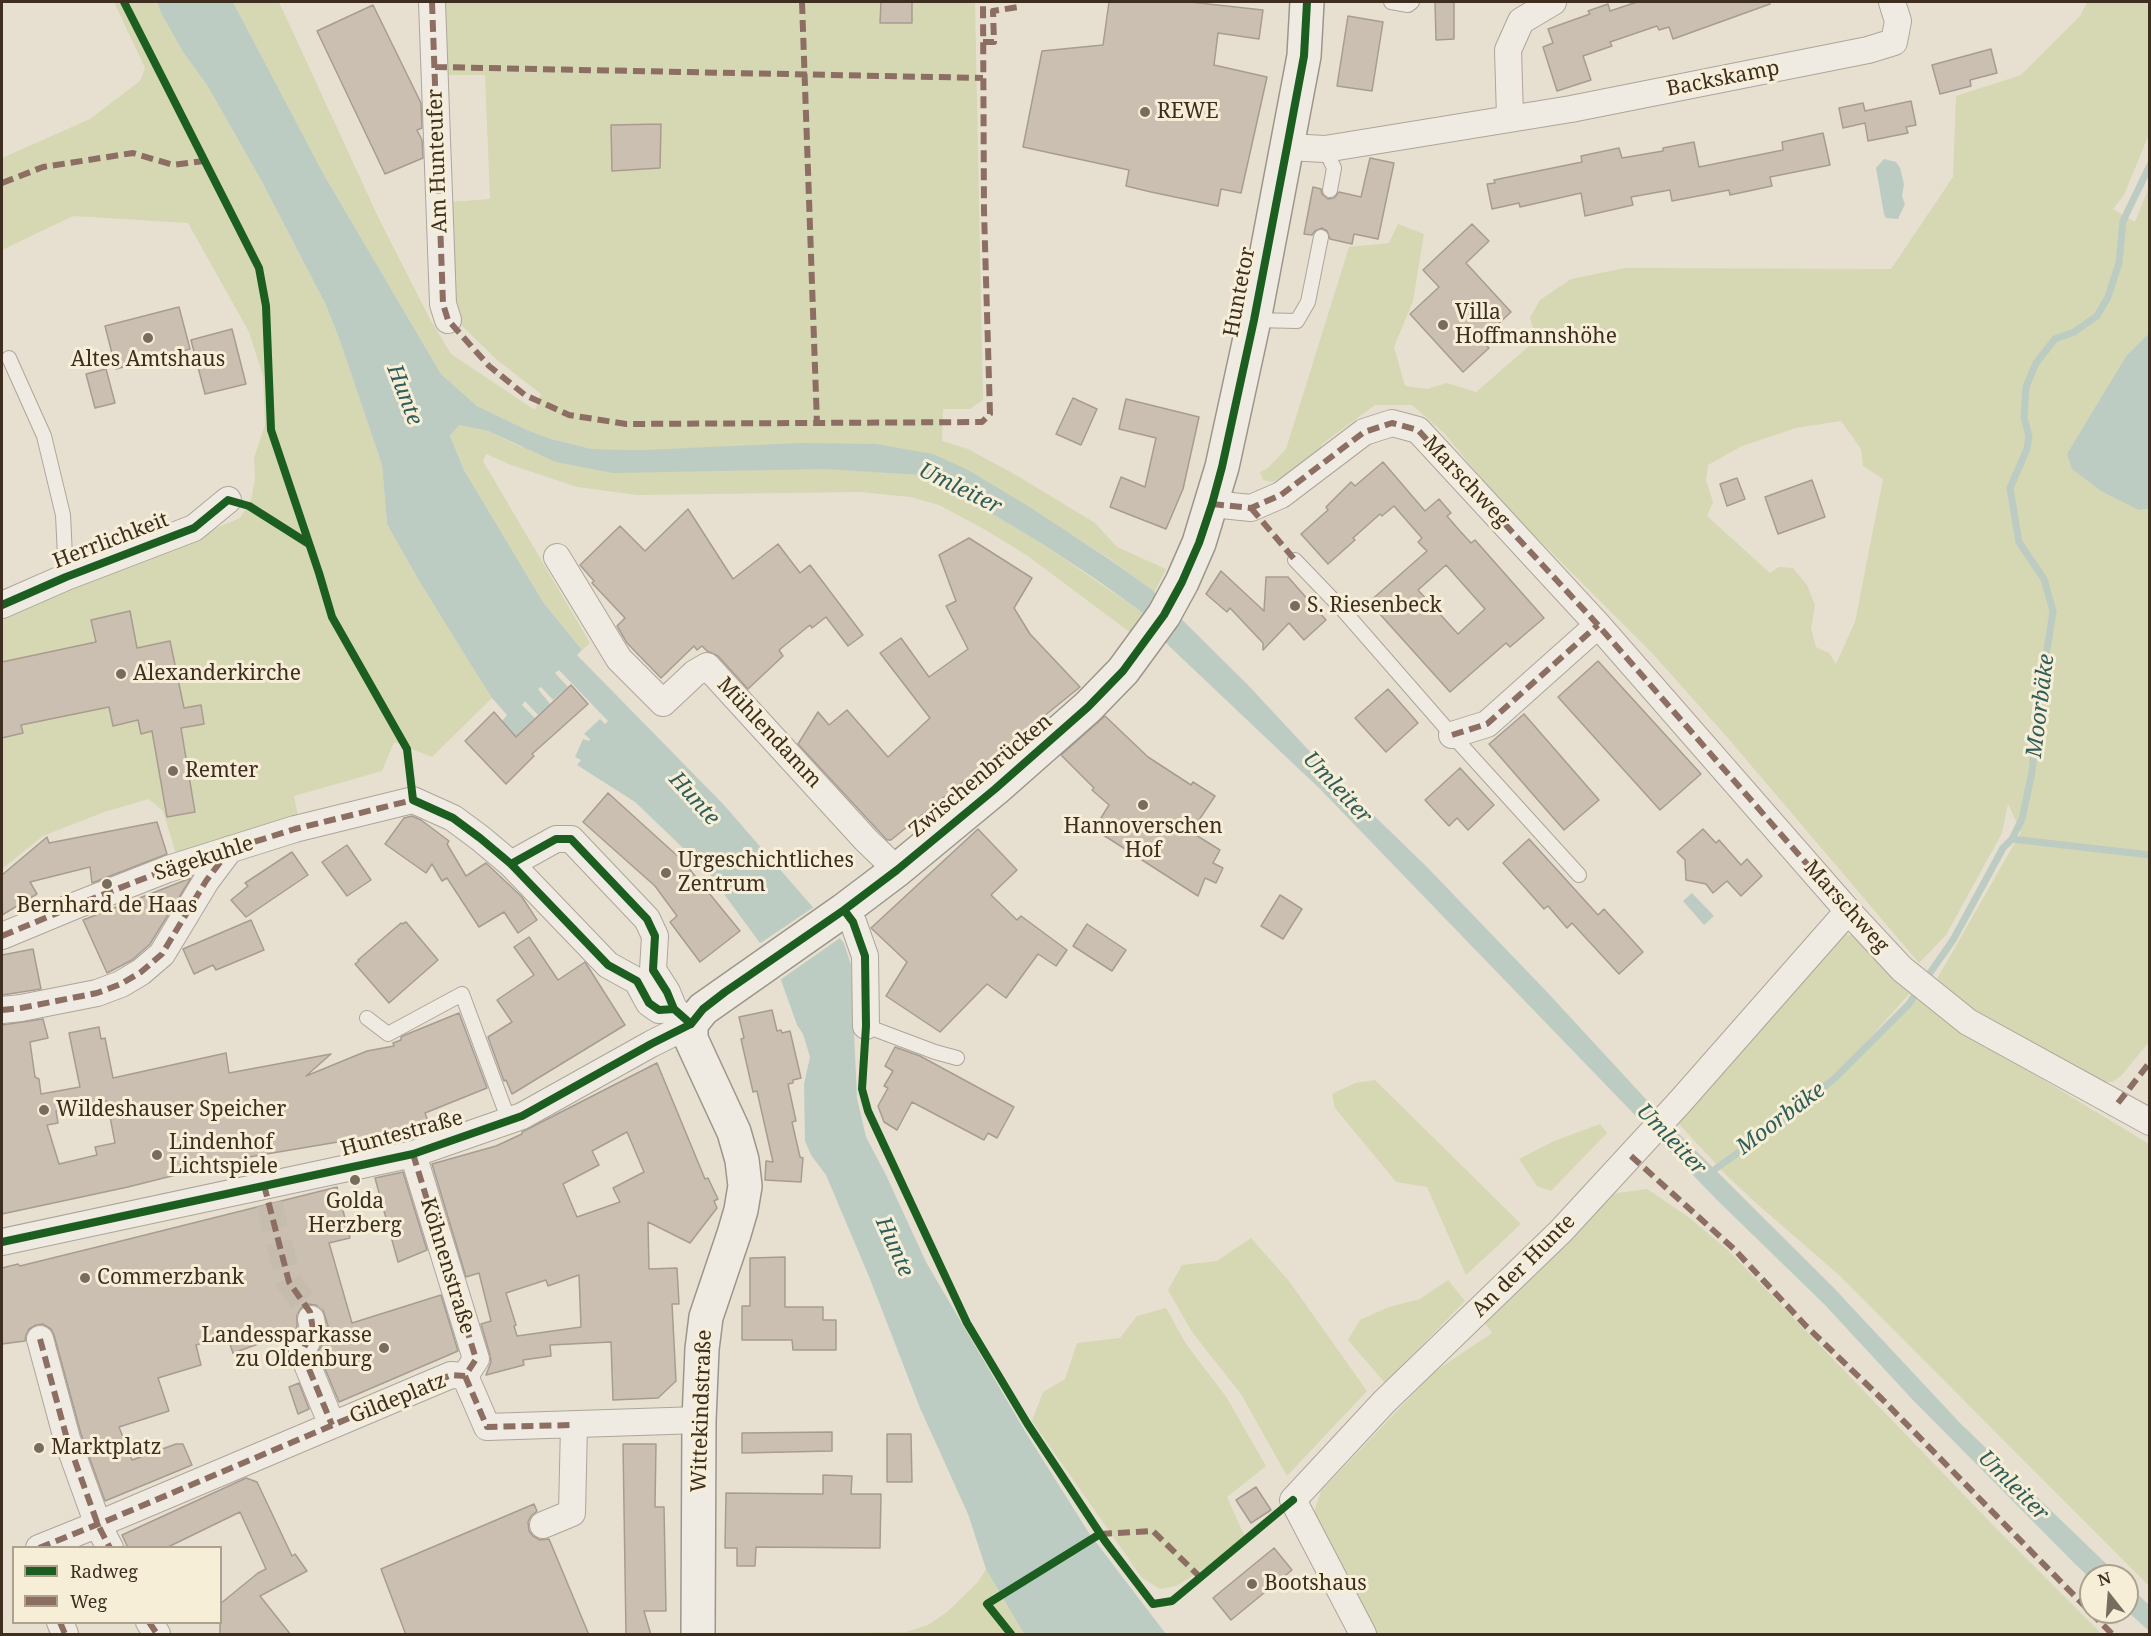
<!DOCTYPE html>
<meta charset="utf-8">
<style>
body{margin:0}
#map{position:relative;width:2151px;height:1636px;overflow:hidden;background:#e7e0d1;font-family:"Noto Serif",serif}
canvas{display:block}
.frame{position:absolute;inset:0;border:3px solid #3d2e20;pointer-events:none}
.legend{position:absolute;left:12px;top:1546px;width:210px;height:78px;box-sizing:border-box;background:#f7eed8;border:2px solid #ada18e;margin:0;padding:8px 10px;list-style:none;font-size:18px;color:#3d2e20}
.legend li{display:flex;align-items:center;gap:12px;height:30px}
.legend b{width:30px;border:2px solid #ada18e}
.north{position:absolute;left:2079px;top:1564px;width:60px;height:60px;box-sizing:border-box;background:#f7eed8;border:2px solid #ada18e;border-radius:50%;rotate:343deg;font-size:16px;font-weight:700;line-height:24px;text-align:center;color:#3d2e20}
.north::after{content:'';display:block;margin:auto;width:21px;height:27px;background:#786c5e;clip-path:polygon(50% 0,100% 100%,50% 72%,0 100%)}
</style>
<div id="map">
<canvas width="2151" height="1636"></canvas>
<div class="frame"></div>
<ul class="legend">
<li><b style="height:8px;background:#1b5e20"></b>Radweg</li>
<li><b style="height:8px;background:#8d6e63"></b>Weg</li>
</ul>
<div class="north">N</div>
</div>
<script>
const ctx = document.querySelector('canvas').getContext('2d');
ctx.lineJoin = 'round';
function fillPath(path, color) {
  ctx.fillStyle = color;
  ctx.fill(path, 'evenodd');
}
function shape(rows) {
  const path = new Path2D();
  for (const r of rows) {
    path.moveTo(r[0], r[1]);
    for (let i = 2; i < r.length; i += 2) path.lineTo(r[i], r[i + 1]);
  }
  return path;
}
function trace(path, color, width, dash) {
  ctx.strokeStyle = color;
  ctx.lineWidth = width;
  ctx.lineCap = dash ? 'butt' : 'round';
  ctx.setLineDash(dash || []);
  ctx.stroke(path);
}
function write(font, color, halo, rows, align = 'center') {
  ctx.font = font + ' "Noto Serif",serif';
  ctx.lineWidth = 6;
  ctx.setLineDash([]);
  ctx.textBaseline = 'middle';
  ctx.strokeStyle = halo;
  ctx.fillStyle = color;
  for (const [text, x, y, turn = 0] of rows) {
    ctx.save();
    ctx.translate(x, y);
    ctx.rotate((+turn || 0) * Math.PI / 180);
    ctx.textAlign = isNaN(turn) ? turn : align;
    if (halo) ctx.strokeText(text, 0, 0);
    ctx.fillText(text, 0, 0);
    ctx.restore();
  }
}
fillPath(shape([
 [114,2,157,2,161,13,183,52,207,85,260,178,326,305,340,341,382,465,387,524,418,579,492,698,432,757,394,742,382,771,294,796,298,816,176,854,163,811,149,799,104,812,43,836,2,869,2,619,240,518,251,500,255,479,254,458,265,425,263,376,249,332,188,223,73,216,2,250,2,158,90,119,140,81,145,68],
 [233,2,279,2,380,221,431,321,451,354,535,410,541,394,497,360,454,318,449,202,490,199,485,75,445,75,442,2,975,2,983,400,970,409,943,409,942,441,968,449,1016,475,1095,523,1117,547,1166,569,1154,593,1109,558,970,471,644,450,592,449,551,439,527,430,477,406,441,374,324,175],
 [2087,2,2149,2,2149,134,2124,195,2113,209,2135,222,2149,187,2149,333,2127,355,2139,510,2149,509,2149,1042,2121,1076,2112,1082,2101,1082,1973,1009,1937,979,2021,832,2008,804,2002,833,1946,935,1919,963,1727,737,1652,653,1496,497,1445,434,1412,405,1375,405,1322,444,1319,452,1286,475,1273,482,1263,480,1260,472,1268,468,1286,449,1349,247,1389,243,1398,224,1424,234,1413,301,1394,347,1405,386,1427,389,1447,383,1476,392,1536,340,1530,318,1540,300,1571,279,1625,268,1891,269,1953,177,1956,96,2021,75,2080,16],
 [1841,421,1861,449,1863,466,1883,479,1855,622,1836,664,1829,653,1816,647,1811,629,1815,605,1807,585,1793,568,1779,567,1770,573,1707,516,1713,502,1706,480,1708,465,1742,446,1796,428],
 [459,425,488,431,521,447,920,475,952,490,1041,543,1143,613,1131,633,1025,554,982,528,939,505,911,497,859,492,637,495,577,487,511,465,486,454,483,461,590,643,582,650,543,602,464,470,450,436],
 [1845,934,1861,937,1910,993,1834,1078,1717,1165,1674,1119],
 [1919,997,2031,1064,2027,1070,2149,1144,2149,1586,1840,1276,1756,1203,1720,1169,1837,1081],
 [1375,1080,1521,1224,1466,1275,1427,1187,1396,1182,1335,1108,1332,1094,1355,1083],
 [1600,1124,1607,1133,1551,1191,1537,1186,1519,1159,1554,1141],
 [1647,1189,1687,1216,1729,1251,1993,1525,2099,1631,2100,1634,1372,1634,1312,1518,1321,1491,1434,1372,1492,1333,1480,1317,1590,1210,1617,1193],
 [1251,1238,1289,1281,1367,1391,1287,1476,1241,1394,1192,1332,1168,1290,1182,1265,1217,1261],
 [1448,1280,1465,1301,1385,1383,1348,1340,1360,1320,1389,1307,1420,1299],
 [1166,1308,1186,1344,1227,1398,1266,1466,1227,1497,1245,1537,1207,1567,1176,1586,1160,1589,1142,1578,1032,1421,1043,1392,1065,1379,1077,1343,1120,1338,1137,1316],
 [986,1569,1024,1634,718,1634,906,1632,928,1625,947,1612,978,1582]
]), '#d6d7b3');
fillPath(shape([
 [157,2,233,2,324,175,441,374,477,406,527,430,551,439,592,449,644,450,800,443,876,444,933,454,970,471,1031,508,1109,559,1152,590,1247,684,1329,772,1427,867,1548,993,1666,1121,1833,1287,1960,1423,2119,1576,2091,1576,2091,1579,2074,1563,1911,1398,1825,1305,1717,1200,1320,789,1169,646,1143,613,1097,580,1041,543,952,490,920,475,825,469,613,473,556,462,488,431,459,425,450,436,464,470,543,602,582,650,577,655,724,805,844,943,851,965,857,1098,866,1137,886,1175,926,1262,1026,1433,1089,1533,1166,1634,1024,1634,986,1569,968,1514,920,1408,870,1279,826,1175,811,1155,805,1141,804,1084,810,1057,803,1034,797,1025,781,980,760,943,707,871,635,802,577,765,581,760,575,757,583,739,589,741,590,739,584,734,600,719,605,724,608,721,559,670,555,673,568,687,553,700,541,687,538,689,550,704,538,715,525,701,522,705,535,718,516,737,502,721,507,715,492,698,473,668,418,579,387,524,382,465,340,341,326,305,260,178,207,85,183,52,161,13],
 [1884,159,1896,162,1900,168,1904,184,1902,196,1905,204,1898,219,1886,218,1884,214,1876,168],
 [2149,333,2149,509,2139,510,2101,491,2072,469,2067,454,2127,355],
 [1692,893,1714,916,1704,925,1683,901],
 [2127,1584,2149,1605,2149,1631,2127,1611]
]), '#bcccc2');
fillPath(shape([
 [814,907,840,938,780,980,759,944]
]), '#e7e0d1');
trace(shape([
 [2012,839,2150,855],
 [1925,980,1953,940,2003,848,2012,839,2022,819,2032,772,2039,703,2053,611,2044,579,2019,542,2010,488,2027,449,2029,436,2024,417,2026,387,2036,363,2055,339,2074,332,2097,316,2108,297,2119,263,2123,221,2150,165],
 [1707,1175,1767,1132,1834,1079,1909,1004,1919,989]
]), '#bcccc2', 7);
const building = shape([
 [881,2,912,2,912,23,880,23,881,2],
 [1109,2,1190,2,1263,10,1259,39,1218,33,1214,65,1267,77,1241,193,1221,189,1218,206,1151,192,1126,186,1129,170,1023,147,1042,51,1103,45,1109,2],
 [1435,2,1454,2,1454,39,1436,40,1435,2],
 [1637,2,1769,2,1770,4,1673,39,1669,27,1659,30,1657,26,1610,42,1612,46,1583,56,1591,80,1557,91,1543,47,1553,43,1548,29,1590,14,1588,11,1608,4,1610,11,1637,2],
 [373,5,421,103,422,128,417,130,422,140,423,158,385,174,317,31,373,5],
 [1348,16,1383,22,1372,91,1337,86,1348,16],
 [1991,49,1997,73,1970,80,1971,86,1940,94,1932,65,1991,49],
 [1911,101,1916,125,1906,127,1908,133,1868,141,1865,123,1843,128,1839,108,1863,103,1865,111,1911,101],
 [661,124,660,168,612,171,611,125,661,124],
 [1823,133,1830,165,1770,177,1772,186,1730,195,1729,190,1672,201,1670,190,1631,197,1633,205,1585,216,1581,193,1520,207,1519,203,1492,209,1487,184,1495,183,1494,180,1582,162,1581,156,1619,148,1622,158,1663,151,1663,148,1694,142,1699,167,1783,150,1782,142,1823,133],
 [1370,158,1394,163,1378,239,1354,234,1352,244,1330,239,1327,231,1322,228,1315,231,1312,235,1304,234,1313,187,1321,189,1322,194,1328,199,1334,198,1339,192,1361,197,1370,158],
 [1472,224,1489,241,1466,263,1511,312,1481,340,1489,348,1463,372,1410,314,1439,287,1423,270,1472,224],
 [179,307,190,349,116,369,105,326,179,307],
 [232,329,246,384,205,394,191,340,232,329],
 [106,369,115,403,95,408,86,374,106,369],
 [1073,398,1097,409,1081,445,1056,434,1073,398],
 [1126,399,1199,417,1183,489,1166,529,1110,507,1121,477,1145,487,1156,438,1119,429,1126,399],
 [1383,462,1425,511,1439,499,1451,513,1447,516,1459,530,1471,543,1475,540,1544,618,1510,647,1506,643,1450,692,1369,602,1427,551,1418,542,1422,538,1394,506,1382,516,1380,514,1353,538,1355,540,1328,564,1301,534,1328,510,1326,507,1351,482,1355,486,1383,462],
 [1446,565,1485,609,1458,634,1418,590,1446,565],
 [1737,478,1745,499,1727,506,1720,484,1737,478],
 [1812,480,1825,517,1778,534,1765,497,1812,480],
 [688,509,733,579,778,544,800,573,810,565,863,635,848,646,826,617,812,628,810,625,779,650,783,656,748,689,718,656,707,651,702,646,697,650,694,646,661,678,627,643,617,626,625,618,592,583,594,581,580,565,620,526,645,551,688,509],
 [969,538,1032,578,1014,608,1030,634,1080,687,891,840,887,840,798,744,818,712,829,725,847,710,888,757,930,718,880,653,901,638,929,677,968,649,946,606,956,601,939,555,969,538],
 [1221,571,1264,611,1266,577,1288,577,1326,620,1304,640,1289,623,1263,650,1263,643,1230,608,1227,612,1206,594,1221,571],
 [130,611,137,648,170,641,184,708,201,705,204,724,181,728,195,812,167,817,152,731,141,734,138,720,113,726,109,707,21,725,23,733,2,738,2,662,96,642,91,620,130,611],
 [1598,661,1701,774,1660,810,1558,697,1598,661],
 [571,685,588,704,532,754,534,756,506,784,465,741,494,712,516,737,571,685],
 [1388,689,1418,723,1386,752,1355,718,1388,689],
 [1524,714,1599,800,1564,830,1489,744,1524,714],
 [1105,716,1148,757,1191,785,1193,782,1215,796,1191,832,1220,850,1213,863,1223,868,1216,883,1205,878,1198,896,1094,829,1109,805,1092,790,1094,788,1061,755,1105,716],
 [1460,768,1494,805,1468,830,1457,818,1449,826,1425,800,1460,768],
 [608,793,682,860,740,931,700,962,670,922,677,916,655,886,583,822,608,793],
 [412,816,421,820,449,841,447,844,466,876,486,863,522,897,537,920,518,933,504,912,479,927,447,878,442,881,432,864,426,873,385,844,404,818,412,816],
 [157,822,167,854,92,883,90,867,30,882,37,894,2,915,2,875,47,837,49,843,157,822],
 [978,829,1017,870,991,895,1017,920,1021,916,1067,950,1056,966,1038,954,1006,998,987,984,940,1032,886,996,907,962,871,928,978,829],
 [1703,829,1716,843,1719,840,1741,865,1747,859,1762,876,1741,896,1727,881,1713,893,1706,884,1686,880,1685,860,1677,852,1703,829],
 [1529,839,1598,915,1604,909,1643,952,1619,974,1572,923,1567,928,1548,906,1544,909,1503,863,1529,839],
 [347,845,371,880,347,896,322,862,347,845],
 [292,852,308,875,246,917,231,900,248,886,245,883,292,852],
 [191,878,150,944,132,960,107,973,83,920,191,878],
 [1280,895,1302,909,1283,939,1261,926,1280,895],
 [251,920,264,950,216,970,213,965,194,974,183,949,251,920],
 [406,922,438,960,389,1003,355,964,359,961,358,960,401,923,402,924,406,922],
 [1087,924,1126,950,1112,971,1073,946,1087,924],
 [529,937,558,980,585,962,625,1025,512,1094,506,1080,504,1081,488,1037,512,1022,497,1000,534,975,514,947,529,937],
 [33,949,41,989,2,995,2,955,33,949],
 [772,1010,777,1031,781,1030,782,1033,790,1031,801,1078,793,1080,793,1083,788,1084,796,1121,792,1122,800,1157,803,1158,801,1182,765,1180,766,1161,773,1162,757,1091,753,1092,741,1039,744,1038,739,1017,772,1010],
 [459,1013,487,1088,425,1113,429,1124,397,1132,243,1158,128,1187,2,1214,2,1025,43,1019,48,1038,30,1042,35,1077,39,1079,41,1094,80,1087,69,1033,99,1027,101,1039,105,1038,113,1078,226,1053,229,1073,331,1054,306,1076,367,1051,394,1046,393,1043,401,1040,401,1037,405,1035,459,1013],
 [107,1101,115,1143,95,1147,97,1155,59,1164,47,1125,58,1123,56,1111,107,1101],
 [895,1047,920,1056,1014,1107,997,1138,988,1133,984,1140,912,1102,897,1130,884,1122,878,1106,888,1088,884,1086,893,1071,885,1066,895,1047],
 [657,1063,705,1179,708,1178,718,1199,714,1201,717,1208,690,1243,648,1222,649,1269,677,1268,679,1304,672,1304,676,1381,658,1398,613,1400,611,1342,550,1345,551,1356,523,1360,524,1365,486,1375,491,1362,490,1355,481,1324,491,1321,479,1273,466,1277,432,1164,496,1146,522,1134,522,1132,657,1063],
 [627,1132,644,1172,613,1188,620,1202,577,1217,563,1184,599,1165,592,1151,627,1132],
 [579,1275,581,1327,517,1336,514,1326,516,1325,506,1293,546,1280,548,1286,579,1275],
 [403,1172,427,1250,398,1262,375,1178,403,1172],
 [337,1187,350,1238,329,1243,352,1323,441,1295,458,1351,339,1402,318,1352,327,1335,328,1326,323,1310,316,1305,308,1304,301,1308,297,1315,297,1327,295,1331,233,1353,227,1336,196,1345,201,1365,158,1378,169,1411,119,1427,132,1460,176,1444,183,1444,192,1465,105,1501,81,1434,54,1335,51,1329,43,1324,36,1325,29,1329,26,1335,25,1341,2,1344,2,1268,18,1264,20,1266,101,1246,337,1187],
 [785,1257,785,1307,823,1307,823,1320,836,1320,836,1350,793,1350,792,1340,742,1340,742,1306,750,1306,750,1258,785,1257],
 [299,1383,309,1409,298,1414,289,1387,299,1383],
 [832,1432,832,1451,742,1453,742,1433,832,1432],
 [887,1434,911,1434,912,1482,887,1482,887,1434],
 [623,1444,656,1444,655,1507,664,1507,666,1611,644,1611,651,1635,626,1635,623,1444],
 [823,1475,852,1476,851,1494,881,1494,880,1548,756,1547,755,1566,737,1566,737,1548,725,1548,726,1493,823,1494,823,1475],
 [246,1478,257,1482,292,1556,295,1554,307,1571,260,1596,291,1635,220,1635,220,1604,258,1573,266,1569,240,1512,166,1548,128,1548,122,1535,246,1478],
 [1256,1487,1271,1510,1251,1523,1236,1500,1256,1487],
 [534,1504,537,1511,531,1516,528,1522,529,1531,533,1536,540,1540,549,1539,589,1635,406,1635,381,1569,534,1504],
 [1274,1548,1292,1570,1231,1620,1213,1598,1274,1548]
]);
fillPath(building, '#cbbfb2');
trace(building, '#a89c90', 1.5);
trace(shape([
 [269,1204,289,1282,310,1312,311,1319]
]), '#c5bcae', 26, [26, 13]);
const lane = shape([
 [1391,2,1408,5,1412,2],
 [1325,149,1334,168,1330,190],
 [1254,320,1297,321,1308,302,1321,237],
 [9,358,44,436,63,515,66,577],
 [1295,560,1343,610,1452,735,1579,875],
 [367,1018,388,1034,462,994,509,1121],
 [866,1026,935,1052,957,1058]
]);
const street = shape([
 [432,2,443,304,448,320],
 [1510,117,1508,50,1521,21,1553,2],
 [1287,147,1325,149,1571,109,1868,50,1894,42,1898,21,1892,2],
 [1212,504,1251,508,1281,495,1364,432,1392,423,1418,430,1598,625,1848,911,1902,969,1968,1022,2150,1122],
 [557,557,619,659,663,703,695,673,707,666,866,840,897,870],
 [2,605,66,577,194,528,228,500],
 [1452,735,1487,724,1598,625],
 [844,910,853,922,865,956,866,1026],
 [2,936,79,904,168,869,295,829,413,800,453,818,480,838,511,864,608,965,637,981,649,1003,659,1010,674,1009],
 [2,1010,21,1008,97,993,121,984,141,972,162,954,206,881,230,849],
 [413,1154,476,1359,465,1376],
 [2,1242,413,1154,522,1116,651,1044,691,1024,674,1009,667,992,653,970,655,936,647,919,571,839,556,839,511,864],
 [311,1319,313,1329,302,1352,332,1425],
 [40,1339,67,1439,98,1525,110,1548],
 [465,1376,487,1427,699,1420],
 [543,1525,572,1513,574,1425],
 [39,1548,106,1521,451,1375,465,1376],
 [60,1622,65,1634],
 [149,1622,157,1634],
 [1363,1634,1293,1500,1384,1402,1561,1231,1679,1103,1848,911]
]);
const secondary = shape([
 [698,1634,699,1420,702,1349,706,1317,734,1234,741,1210,745,1186,742,1160,734,1132,691,1039,691,1024,703,1009,844,910,897,870,995,789,1088,707,1123,671,1164,615,1182,582,1199,543,1222,467,1254,320,1304,56,1307,2]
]);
trace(lane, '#ada599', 16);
trace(street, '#ada599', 28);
trace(secondary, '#9c958a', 36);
trace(lane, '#efebe3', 14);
trace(street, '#efebe3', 26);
trace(secondary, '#efebe3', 33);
trace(shape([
 [432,2,443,304,448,320,489,366,525,395,569,415,626,424,982,422,990,414,984,211,983,2],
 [802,2,817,424],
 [983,42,994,42,993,11,1018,7],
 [435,67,983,78],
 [2,183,43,167,133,153,173,165,204,161],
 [1212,504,1251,508,1281,495,1364,432,1392,423,1418,430,1598,625,1848,911],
 [1251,508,1295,560],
 [1452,735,1487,724,1598,625],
 [2,936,79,904,168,869,295,829,413,800],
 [2,1010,21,1008,97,993,121,984,141,972,162,954,206,881,230,849],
 [2118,1103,2150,1062],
 [413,1154,476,1359,465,1376],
 [1631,1156,1734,1249,1806,1326,1882,1399,2112,1634],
 [264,1185,289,1282,310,1312,313,1329,302,1352,332,1425],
 [40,1339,67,1439,98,1525,110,1548],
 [465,1376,487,1427,574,1425],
 [1100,1534,1153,1531,1201,1578],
 [39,1548,106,1521,451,1375,465,1376],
 [60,1622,65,1634],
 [149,1622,157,1634]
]), '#8d6e63', 6, [12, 6]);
trace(shape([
 [124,2,259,268,266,306,271,430,319,573,332,617,407,749,413,800,453,818,480,838,511,864,608,965,637,981,649,1003,659,1010,674,1009],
 [2,605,66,577,194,528,228,500,249,506,309,544],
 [511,864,556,839,571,839,647,919,655,936,653,970,667,992,674,1009,691,1024],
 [844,910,853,922,865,956,866,1026,862,1089,868,1111,967,1323,1027,1423,1105,1541,1153,1604,1172,1601,1293,1500],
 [2,1242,413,1154,522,1116,651,1044,691,1024,703,1009,725,992,844,910,897,870,995,789,1088,707,1123,671,1164,615,1182,582,1199,543,1212,504,1222,467,1254,320,1287,147,1304,56,1307,2],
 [1011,1634,987,1604,1100,1534]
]), '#1b5e20', 8);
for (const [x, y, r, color] of [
 [1145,112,6,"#786c5e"],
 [1443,325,6,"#786c5e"],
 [148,338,6,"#786c5e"],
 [1295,606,6,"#786c5e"],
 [121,674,6,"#786c5e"],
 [173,771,6,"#786c5e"],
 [1143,805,6,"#786c5e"],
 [666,873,6,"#786c5e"],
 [107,884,6,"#786c5e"],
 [44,1110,6,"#786c5e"],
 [157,1155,6,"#786c5e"],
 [355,1180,6,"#786c5e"],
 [85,1278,6,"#786c5e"],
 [384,1348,6,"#786c5e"],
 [39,1448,6,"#786c5e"],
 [1252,1584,6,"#786c5e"]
]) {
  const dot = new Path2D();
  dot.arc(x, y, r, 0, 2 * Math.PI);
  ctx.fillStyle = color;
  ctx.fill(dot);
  trace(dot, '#f7eed8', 2);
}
write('21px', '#3d2e20', '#f7eed8', [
 ["Backskamp",1723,79,-11],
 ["Am Hunteufer",438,161,-92],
 ["Huntetor",1240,292,-79],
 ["Marschweg",1466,482,47],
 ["Herrlichkeit",111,541,-21],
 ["Mühlendamm",769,733,47],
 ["Zwischenbrücken",981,776,-40],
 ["Sägekuhle",204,859,-18],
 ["Marschweg",1846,907,48],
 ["Huntestraße",402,1134,-15],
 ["Köhnenstraße",447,1266,73],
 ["An der Hunte",1524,1266,-45],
 ["Gildeplatz",398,1399,-22],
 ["Wittekindstraße",702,1411,-88]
]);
write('21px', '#3d2e20', '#f7eed8', [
 ["REWE",1157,112],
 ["Villa",1455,313],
 ["Hoffmannshöhe",1455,337],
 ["Altes Amtshaus",148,360,"center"],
 ["S. Riesenbeck",1307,606],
 ["Alexanderkirche",133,674],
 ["Remter",185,771],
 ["Hannoverschen",1143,827,"center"],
 ["Hof",1143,851,"center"],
 ["Urgeschichtliches",678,861],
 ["Zentrum",678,885],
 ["Bernhard de Haas",107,906,"center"],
 ["Wildeshauser Speicher",56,1110],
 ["Lindenhof",169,1143],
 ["Lichtspiele",169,1167],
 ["Golda",355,1202,"center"],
 ["Herzberg",355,1226,"center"],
 ["Commerzbank",97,1278],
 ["Landessparkasse",372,1336,"right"],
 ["zu Oldenburg",372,1360,"right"],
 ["Marktplatz",51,1448],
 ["Bootshaus",1264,1584]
], 'left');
write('italic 22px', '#2f5d5a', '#f7eed8', [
 ["Hunte",404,395,69],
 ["Umleiter",960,489,26],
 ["Moorbäke",2041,706,-83],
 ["Umleiter",1337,788,47],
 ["Hunte",694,799,48],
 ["Moorbäke",1781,1119,-37],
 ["Umleiter",1671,1140,46],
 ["Hunte",894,1247,66],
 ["Umleiter",2013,1486,45]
]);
</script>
